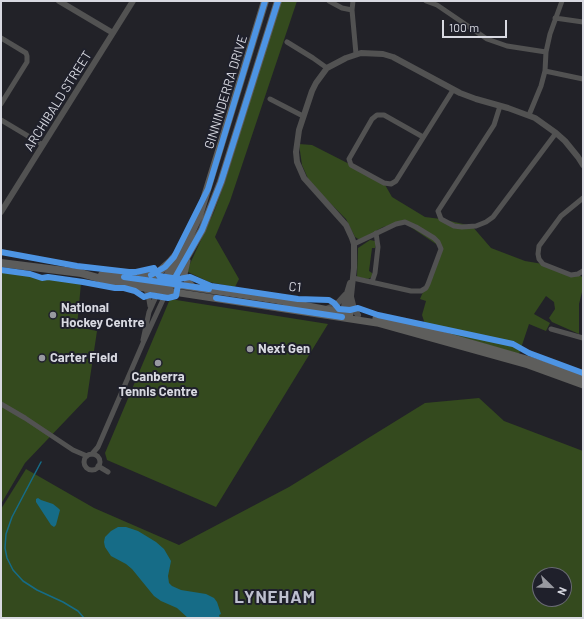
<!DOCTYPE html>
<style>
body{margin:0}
#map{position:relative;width:584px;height:619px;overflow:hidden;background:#222228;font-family:Barlow,sans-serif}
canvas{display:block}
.frame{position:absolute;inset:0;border:2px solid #d8d9e1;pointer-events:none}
.north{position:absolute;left:532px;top:567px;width:40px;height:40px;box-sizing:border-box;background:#1f202b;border:1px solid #696a74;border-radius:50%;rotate:113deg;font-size:11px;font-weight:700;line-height:16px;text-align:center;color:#d8d9e1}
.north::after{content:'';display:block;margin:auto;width:14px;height:18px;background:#9899a0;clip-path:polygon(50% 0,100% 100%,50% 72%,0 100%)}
.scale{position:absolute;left:442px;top:20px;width:65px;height:18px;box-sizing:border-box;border:2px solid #d8d9e1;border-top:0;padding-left:5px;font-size:12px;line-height:14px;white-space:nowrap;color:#d8d9e1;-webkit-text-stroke:3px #1f202b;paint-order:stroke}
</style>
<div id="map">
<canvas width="584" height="619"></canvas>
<div class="frame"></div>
<div class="north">N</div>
<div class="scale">100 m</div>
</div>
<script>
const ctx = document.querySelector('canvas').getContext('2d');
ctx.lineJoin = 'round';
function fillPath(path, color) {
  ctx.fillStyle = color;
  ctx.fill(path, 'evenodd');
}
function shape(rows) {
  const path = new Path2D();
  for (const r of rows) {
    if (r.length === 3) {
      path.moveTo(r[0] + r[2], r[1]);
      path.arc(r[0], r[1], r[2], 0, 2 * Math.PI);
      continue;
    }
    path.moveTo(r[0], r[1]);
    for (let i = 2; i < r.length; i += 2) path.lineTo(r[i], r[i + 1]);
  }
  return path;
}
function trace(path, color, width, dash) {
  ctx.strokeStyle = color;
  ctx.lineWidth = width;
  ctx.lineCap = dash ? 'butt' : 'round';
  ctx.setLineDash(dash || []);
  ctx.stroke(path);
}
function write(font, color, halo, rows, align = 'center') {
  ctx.font = font + ' Barlow,sans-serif';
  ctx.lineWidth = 4;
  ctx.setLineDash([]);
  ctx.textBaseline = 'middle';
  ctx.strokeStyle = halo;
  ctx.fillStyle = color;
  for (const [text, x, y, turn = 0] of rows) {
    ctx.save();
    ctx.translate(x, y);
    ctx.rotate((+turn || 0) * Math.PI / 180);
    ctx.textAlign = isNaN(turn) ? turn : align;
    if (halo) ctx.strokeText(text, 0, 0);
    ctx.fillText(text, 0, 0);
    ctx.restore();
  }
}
fillPath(shape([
 [281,1,297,1,230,201,215,237,239,279,235,287,209,282,188,272,188,268,214,212,226,179],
 [299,144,312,145,365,172,384,183,392,197,425,217,441,219,472,226,491,248,525,261,543,264,561,271,581,276,583,278,583,288,579,304,579,334,552,322,549,318,555,309,554,302,546,296,534,314,550,323,546,331,529,324,519,354,426,327,422,315,426,301,420,299,442,248,403,222,383,227,360,240,355,237,346,219,310,183,302,165],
 [370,240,375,241,376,245,375,248,372,248,369,271,372,273,372,277,368,279,357,277,358,248],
 [1,272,81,283,77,327,97,331,87,398,25,463,1,504],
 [170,299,328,324,216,507,107,460,105,453],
 [479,398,504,421,583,451,583,618,1,618,1,509,26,469,94,508,179,545,289,487,425,403],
 [540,575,564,575,564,599,540,599]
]), '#344a1e');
fillPath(shape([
 [38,498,41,500,53,504,58,508,60,510,56,525,54,527,51,525,36,502,36,499],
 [118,527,126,527,138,531,156,542,164,549,171,561,168,576,169,583,172,586,181,590,206,594,214,598,217,602,221,614,219,615,220,618,188,618,177,608,161,601,154,596,132,569,126,564,111,556,105,547,104,542,105,537,111,531]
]), '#166c87');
trace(shape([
 [41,462,12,517,6,534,5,548,7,558,13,570,23,581,37,590,63,602,78,611,84,618]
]), '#166c87', 1.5);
trace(shape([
 [329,1,342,8,352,10],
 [353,1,352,10,356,54],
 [426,1,437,5,487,39,507,46,546,52],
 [555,18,583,22],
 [1,38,26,53,27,56,27,62,1,104],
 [287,42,313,58,327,68],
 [545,71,583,79],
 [270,99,303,116],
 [500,106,494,125,438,211,441,219,454,226,462,227,476,226,486,222,493,217,556,133],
 [529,115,541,86,545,71,546,52,550,34,562,1],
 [1,120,43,145],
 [423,137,384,115,377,115,372,119,349,159,351,165,384,183,391,184,396,181,453,90],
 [583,198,561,216,539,246,538,254,539,259,543,264,571,275,578,274,583,271],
 [353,278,411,291,421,291,426,288,428,284,441,249,438,242,434,238,416,227,405,222,396,224,354,244],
 [372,282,375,273,378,247,376,233],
 [145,288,148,294,150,306],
 [551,329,583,338],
 [143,340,149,312,159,290],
 [1,404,25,418,73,450,87,456],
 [92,454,98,447,143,343,167,291],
 [92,462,8],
 [98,466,108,472]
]), '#525252', 5);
trace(shape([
 [59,1,113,33],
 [1,212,133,1],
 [351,297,354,309,358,315],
 [326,309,336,305,345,295],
 [343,311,347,293,350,283],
 [346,318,351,296,354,268,354,244,352,238,346,225,304,178,297,162,296,152,299,130,312,91,316,83,327,68,346,58,361,53,383,54,393,57,460,93,476,99,508,108,535,118,556,133,565,141,578,157,583,165]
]), '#525252', 6);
trace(shape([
 [187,261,184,274,188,282,193,287],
 [171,284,276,300,350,314],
 [167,291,377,323,528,365,583,385],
 [376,318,422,329,492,349,530,360,583,378]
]), '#5e5e5c', 7);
trace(shape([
 [1,263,81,273],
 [77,272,116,283,167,291,202,230,221,182,278,1],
 [102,275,168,283],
 [141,277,154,274,160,271,170,262,176,255],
 [159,290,183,250,199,216,265,1]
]), '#5c5c5b', 8);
trace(shape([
 [1,252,77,266,129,272,136,272,154,268,159,276,179,279,190,277,211,286,298,299,329,300,334,303,339,309,350,310,358,308,378,315,513,344,529,353,583,373],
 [1,270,30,274,42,278,48,277,83,282,115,288,124,288,135,291,144,297,150,295,168,298,176,296,179,279],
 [151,275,165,267,174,257,208,189,265,1],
 [124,277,209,289],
 [172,283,202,230,221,182,278,1],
 [216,298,342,317]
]), '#4d94e3', 6);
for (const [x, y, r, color] of [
 [53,315,4,"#9899a0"],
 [250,349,4,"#9899a0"],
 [42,358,4,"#9899a0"],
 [158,363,4,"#9899a0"]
]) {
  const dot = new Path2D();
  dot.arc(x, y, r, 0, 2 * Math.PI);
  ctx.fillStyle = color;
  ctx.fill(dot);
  trace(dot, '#1f202b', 1.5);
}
write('13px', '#d8d9e1', '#1f202b', [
 ["GINNINDERRA DRIVE",226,92,-73],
 ["ARCHIBALD STREET",58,101,-58],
 ["C1",295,287,6]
]);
write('bold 13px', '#d8d9e1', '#1f202b', [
 ["National",61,308],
 ["Hockey Centre",61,323],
 ["Next Gen",258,349],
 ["Carter Field",50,358],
 ["Canberra",158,377,"center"],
 ["Tennis Centre",158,392,"center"]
], 'left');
ctx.letterSpacing = '1px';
write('bold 17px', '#bec0cf', '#1f202b', [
 ["LYNEHAM",275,597]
]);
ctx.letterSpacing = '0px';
</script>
